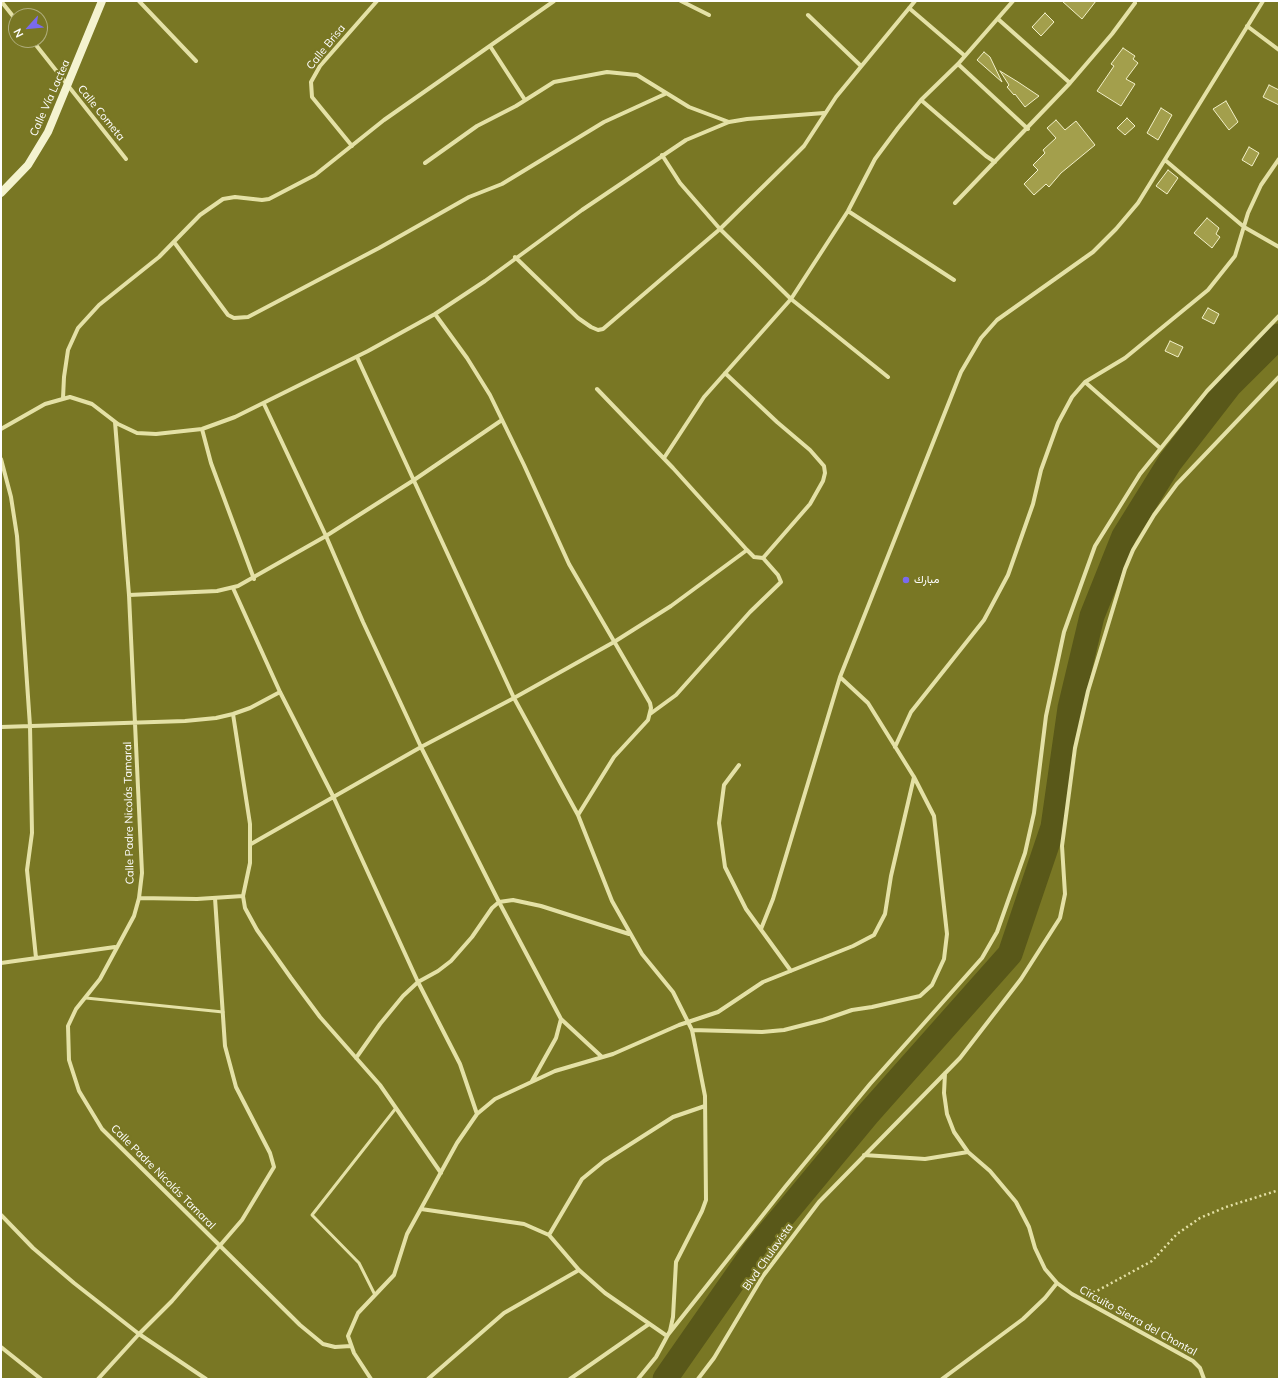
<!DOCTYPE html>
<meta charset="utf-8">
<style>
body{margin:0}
#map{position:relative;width:1280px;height:1380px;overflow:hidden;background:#797724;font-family:Mulish,sans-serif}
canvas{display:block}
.frame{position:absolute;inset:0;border:2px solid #fff;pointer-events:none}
.north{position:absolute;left:8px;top:8px;width:40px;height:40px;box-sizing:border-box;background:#797724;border:1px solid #afad7c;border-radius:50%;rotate:243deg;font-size:11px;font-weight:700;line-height:16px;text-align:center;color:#fff}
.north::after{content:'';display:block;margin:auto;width:14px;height:18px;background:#7a6aee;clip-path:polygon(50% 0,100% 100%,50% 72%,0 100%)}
</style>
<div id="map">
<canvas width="1280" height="1380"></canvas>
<div class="frame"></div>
<div class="north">N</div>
</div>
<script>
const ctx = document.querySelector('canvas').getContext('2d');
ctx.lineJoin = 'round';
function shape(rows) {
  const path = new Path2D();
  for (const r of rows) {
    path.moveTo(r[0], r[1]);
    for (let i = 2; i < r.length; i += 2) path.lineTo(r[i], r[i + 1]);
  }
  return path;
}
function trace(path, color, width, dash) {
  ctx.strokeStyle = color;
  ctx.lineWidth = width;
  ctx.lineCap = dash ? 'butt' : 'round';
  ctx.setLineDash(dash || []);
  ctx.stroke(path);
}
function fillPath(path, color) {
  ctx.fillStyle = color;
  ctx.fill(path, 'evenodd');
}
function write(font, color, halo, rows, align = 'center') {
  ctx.font = font + ' Mulish,Vazirmatn,sans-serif';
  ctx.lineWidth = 4;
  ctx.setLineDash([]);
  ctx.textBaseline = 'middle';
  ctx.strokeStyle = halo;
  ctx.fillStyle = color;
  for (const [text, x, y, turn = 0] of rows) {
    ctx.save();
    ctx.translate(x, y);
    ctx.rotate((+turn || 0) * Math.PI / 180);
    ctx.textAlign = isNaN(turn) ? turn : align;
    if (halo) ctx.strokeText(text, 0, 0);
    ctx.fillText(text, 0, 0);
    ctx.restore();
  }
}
trace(shape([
 [665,1379,755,1250,867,1115,1010,954,1053,827,1070,708,1092,616,1124,536,1170,462,1229,386,1279,336]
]), '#595819', 25);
const building = shape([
 [1062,1,1096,1,1082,19,1062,1],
 [1045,13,1054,22,1041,36,1032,27,1045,13],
 [1123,48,1135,56,1133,59,1138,63,1126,79,1135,84,1121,106,1097,91,1114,66,1111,64,1123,48],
 [984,52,990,57,1002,82,977,60,984,52],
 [1000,71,1018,82,1039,96,1025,107,1015,94,1014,95,1007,87,1009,85,1000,71],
 [1269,85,1279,90,1279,105,1263,97,1269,85],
 [1226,101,1238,122,1229,130,1213,109,1226,101],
 [1161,108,1172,115,1158,140,1147,133,1161,108],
 [1127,118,1135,126,1125,135,1117,128,1127,118],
 [1056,120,1065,130,1076,121,1095,145,1061,173,1049,187,1046,184,1034,195,1024,184,1038,170,1033,165,1045,153,1043,150,1056,138,1047,128,1056,120],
 [1249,147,1259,153,1252,166,1242,160,1249,147],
 [1168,170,1178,178,1167,194,1156,186,1168,170],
 [1207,218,1219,228,1216,234,1220,237,1212,248,1194,233,1207,218],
 [1208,308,1219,314,1214,324,1202,318,1208,308],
 [1170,341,1183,347,1178,357,1165,351,1170,341]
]);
fillPath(building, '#a39f4c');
trace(building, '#f3f1c9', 1);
trace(shape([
 [1088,1292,1095,1292,1152,1261,1177,1234,1200,1218,1226,1207,1279,1190]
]), '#e4e1a6', 2.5, [2, 3]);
trace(shape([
 [86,998,223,1012],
 [375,1295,359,1263,312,1215,396,1108]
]), '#e4e1a6', 3);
trace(shape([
 [1,1,16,20],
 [139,1,196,61],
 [681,1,709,15],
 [909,8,965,56],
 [808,15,861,66],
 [998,19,1070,83],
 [1247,26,1279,50],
 [32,40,126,159],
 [490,46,525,100],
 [958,64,1028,129],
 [921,100,986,156,995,162],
 [352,146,312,97,311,82,320,66,377,1],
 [662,155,680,183,720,229,791,299,888,377],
 [1165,160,1244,227,1279,247],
 [425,163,477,126,516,106,554,82,607,72,637,75,689,107,729,122],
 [955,203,1070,83,1112,34,1135,3],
 [848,211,954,280],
 [174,242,228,315,234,318,248,317,379,248,469,197,502,184,604,122,665,94],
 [515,257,578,318,591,327,598,330,603,329,720,229,788,162,804,146,836,97,915,1],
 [435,314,467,358,490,395,524,465,569,564,650,703,651,708,648,720,614,757,578,815],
 [357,357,514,698,578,815,612,901,642,954,673,992,692,1030,705,1096,706,1200,702,1211,676,1262,673,1317,670,1331,656,1357,638,1379],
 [1085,382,1160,448],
 [597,389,673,468,747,550,754,557,763,558,810,504,823,481,825,473,824,466,810,450,777,422,725,373],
 [63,398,64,377,68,350,78,328,99,305,159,257,200,215,223,199,235,197,262,200,269,199,315,175,384,120,554,1],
 [264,404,326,536,363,622,421,747,499,902,561,1019,602,1057],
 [115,422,129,595,142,873,139,898,134,916,100,979,76,1009,68,1026,69,1060,79,1091,102,1129,300,1325,323,1344,335,1347,351,1346],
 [1,429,45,404,70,397,92,404,118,424,137,433,156,434,202,429,235,417,368,351,435,314,485,281,582,210,686,140,729,122,747,119,824,113],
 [202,429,211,463,254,579],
 [664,458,704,397,791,299,848,211,875,159,898,128,921,100,958,64,1013,1],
 [1,459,11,497,17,536,30,726,32,833,27,870,36,958],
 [233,588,280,692,333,796,418,982,460,1064,477,1114],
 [129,595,217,591,238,586,326,536,414,480,502,420],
 [233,714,250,824,250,863,243,896,245,908,257,930,291,978,320,1017,380,1085,441,1173],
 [650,714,676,695,750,612,781,582,778,575,763,558],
 [1,727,185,721,216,718,233,714,250,708,280,692],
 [895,747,911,712,984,620,1008,575,1033,504,1041,470,1058,423,1072,397,1085,382,1125,358,1208,290,1235,256,1248,213,1261,185,1279,159],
 [739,765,724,785,719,823,725,867,746,909,791,971],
 [251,844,421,747,514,698,614,642,671,606,747,550],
 [139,898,197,899,243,896],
 [761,929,773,899,840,677,961,372,981,338,997,320,1093,252,1116,229,1138,203,1263,1],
 [1,963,115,947],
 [692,1030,762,1032,784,1030,823,1020,852,1010,872,1007,920,996,932,985,944,959,947,934,934,816,914,777,868,703,840,677],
 [356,1058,380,1024,403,996,418,982,438,971,451,961,472,937,492,908,499,902,513,900,541,906,629,934],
 [945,1073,944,1093,947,1114,954,1132,968,1152,990,1171,1016,1202,1029,1227,1035,1248,1045,1269,1057,1283,1072,1294,1193,1361,1200,1368,1204,1379],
 [532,1081,556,1038,561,1019],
 [864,1155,925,1159,968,1152],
 [421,1209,524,1224,549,1235,579,1270,605,1293,667,1336],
 [1,1215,33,1248,74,1283,139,1334,206,1379],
 [549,1235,582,1179,604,1161,673,1117,705,1106],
 [667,1336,785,1187,870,1084,982,958,997,932,1025,853,1034,813,1046,716,1064,632,1095,546,1140,474,1207,391,1279,316],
 [1,1347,41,1379],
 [98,1379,139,1334,172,1301,242,1220,274,1167,270,1153,236,1087,225,1046,215,898],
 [371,1379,354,1353,348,1336,358,1313,394,1275,407,1234,457,1143,477,1114,495,1099,555,1071,613,1054,679,1025,718,1012,763,982,853,946,874,935,885,914,891,876,914,777],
 [428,1379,504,1313,579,1270],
 [570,1379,649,1324],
 [698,1379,714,1358,763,1276,819,1202,960,1058,1021,979,1060,918,1065,894,1062,846,1075,748,1088,691,1125,569,1133,550,1154,515,1177,484,1279,377],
 [942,1379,1023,1319,1045,1298,1057,1283]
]), '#e4e1a6', 4);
trace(shape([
 [1,193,28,165,48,132,102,1]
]), '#f4f3cf', 8);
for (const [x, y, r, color] of [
 [906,580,4,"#7a6aee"]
]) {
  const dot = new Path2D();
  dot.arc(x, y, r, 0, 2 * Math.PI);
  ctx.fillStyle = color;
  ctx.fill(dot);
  trace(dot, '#797724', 1.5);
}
write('11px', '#fff', '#797724', [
 ["Calle Brisa",326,47,-51],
 ["Calle Vía Lactea",50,98,-66],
 ["Calle Cometa",101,113,51],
 ["Calle Padre Nicolás Tamaral",129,813,-91],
 ["Calle Padre Nicolás Tamaral",163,1177,45],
 ["Blvd Chulavista",768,1257,-55],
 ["Circuito Sierra del Chontal",1138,1321,29]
]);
write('11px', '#fff', '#797724', [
 ["مبارك",914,580]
], 'left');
</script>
